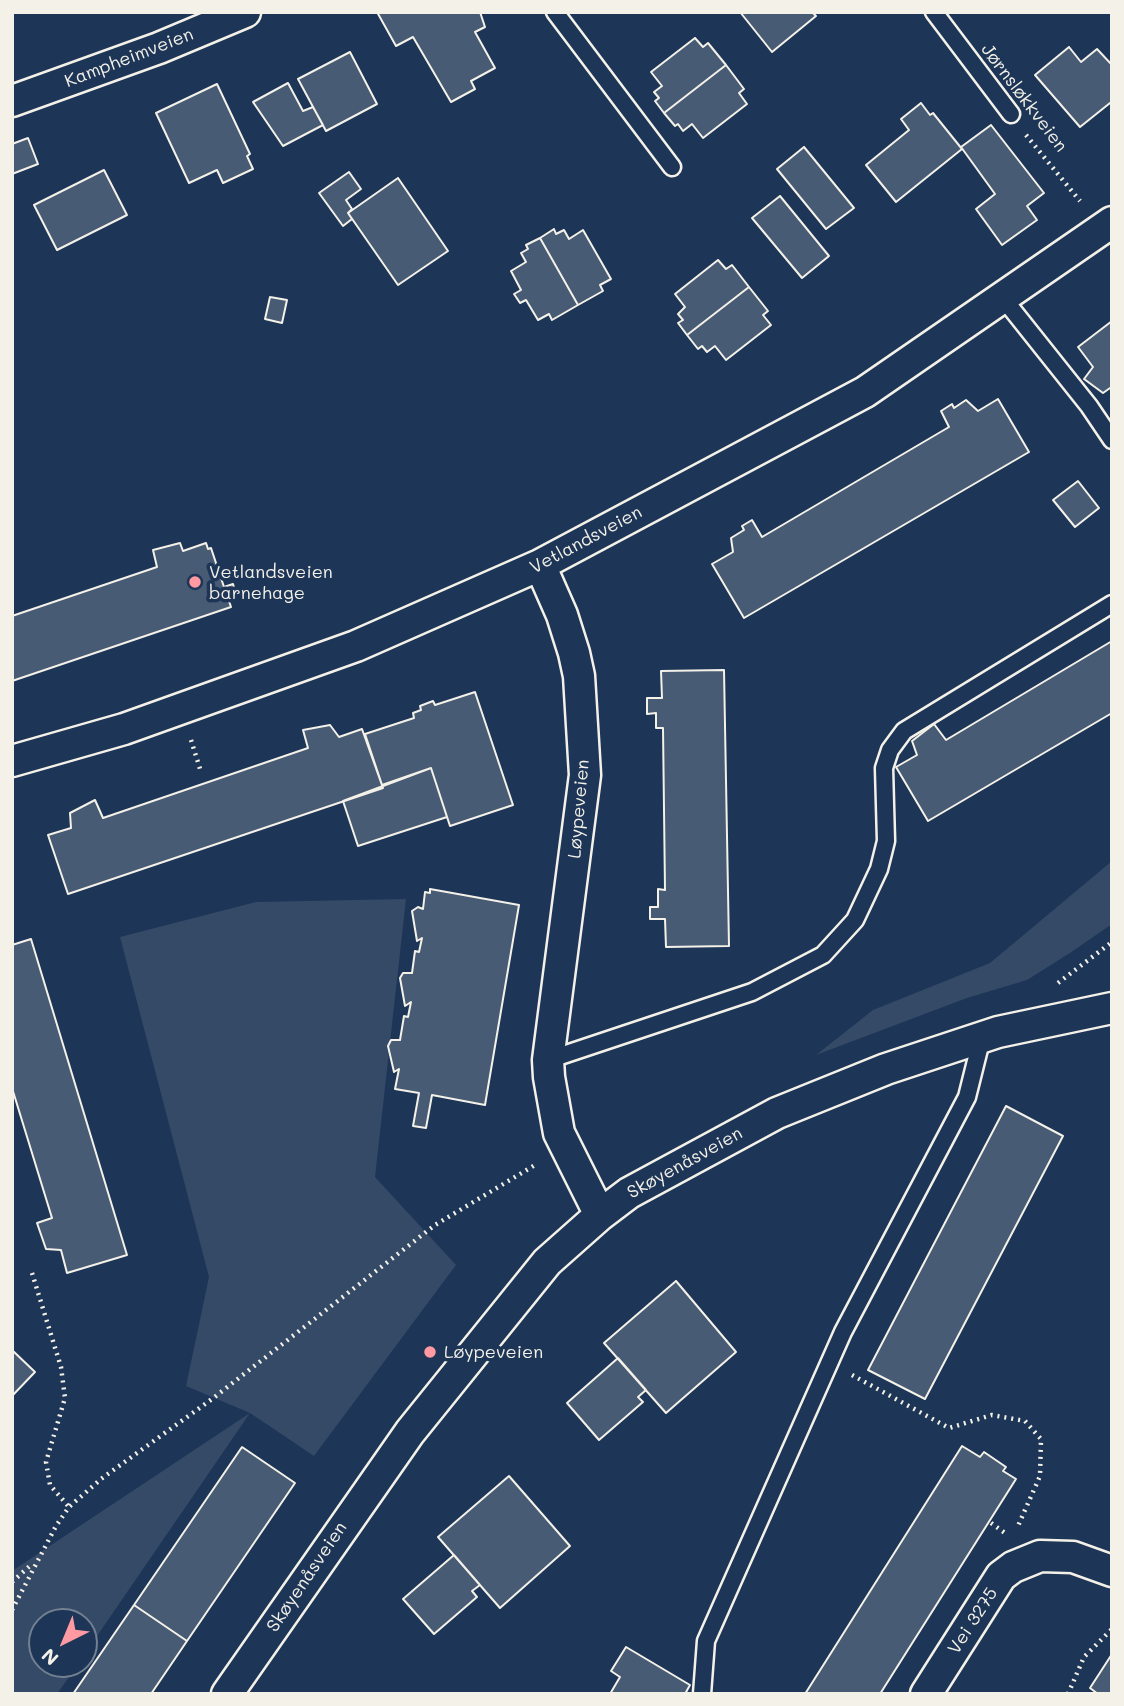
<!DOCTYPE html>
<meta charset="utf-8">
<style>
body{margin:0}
#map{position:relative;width:1124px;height:1706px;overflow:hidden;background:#1d3557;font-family:Mali,sans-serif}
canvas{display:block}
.frame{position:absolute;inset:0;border:14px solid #f4f1e8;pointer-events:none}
.north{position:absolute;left:28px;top:1608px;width:70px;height:70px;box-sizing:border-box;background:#1d3557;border:2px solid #738091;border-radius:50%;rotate:223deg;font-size:19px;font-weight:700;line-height:28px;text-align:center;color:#f4f1e8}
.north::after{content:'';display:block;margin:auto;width:24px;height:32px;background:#ff9aa2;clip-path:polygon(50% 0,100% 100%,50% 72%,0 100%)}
</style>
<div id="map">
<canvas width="1124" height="1706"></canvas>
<div class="frame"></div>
<div class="north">N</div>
</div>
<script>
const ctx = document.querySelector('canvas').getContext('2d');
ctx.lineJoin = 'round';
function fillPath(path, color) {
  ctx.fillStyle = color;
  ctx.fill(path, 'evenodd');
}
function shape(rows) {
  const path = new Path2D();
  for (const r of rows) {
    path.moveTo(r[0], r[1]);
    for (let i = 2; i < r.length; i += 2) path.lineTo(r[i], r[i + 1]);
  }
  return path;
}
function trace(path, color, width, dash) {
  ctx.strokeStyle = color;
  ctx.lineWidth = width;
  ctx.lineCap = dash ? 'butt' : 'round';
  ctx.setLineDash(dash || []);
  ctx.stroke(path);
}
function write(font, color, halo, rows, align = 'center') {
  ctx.font = font + ' Mali,sans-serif';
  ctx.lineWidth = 7;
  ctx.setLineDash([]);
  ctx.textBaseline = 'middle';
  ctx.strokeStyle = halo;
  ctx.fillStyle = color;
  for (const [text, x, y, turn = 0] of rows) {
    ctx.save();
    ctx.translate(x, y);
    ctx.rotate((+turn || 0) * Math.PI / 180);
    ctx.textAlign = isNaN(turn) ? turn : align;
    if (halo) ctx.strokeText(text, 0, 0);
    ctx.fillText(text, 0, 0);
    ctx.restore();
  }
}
fillPath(shape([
 [1112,861,1112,924,1070,953,1027,980,967,998,816,1055,873,1010,990,963],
 [406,899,375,1177,456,1265,314,1456,250,1413,84,1655,84,1622,42,1622,42,1664,78,1664,57,1694,12,1694,12,1571,250,1413,186,1386,209,1277,120,937,256,902]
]), '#354a67');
const building = shape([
 [377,12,480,12,485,27,475,32,495,68,471,81,475,89,451,102,413,37,396,46,377,12],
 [740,12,812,12,816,16,772,52,740,12],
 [695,38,703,47,708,43,726,65,664,113,655,101,659,98,654,92,662,86,651,72,695,38],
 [1069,47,1081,62,1097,49,1112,65,1112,105,1110,103,1080,127,1035,75,1069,47],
 [350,52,377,104,326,131,298,79,350,52],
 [726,65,744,89,739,93,747,104,703,138,692,124,683,131,678,124,675,126,664,113,726,65],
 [288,83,303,111,313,107,323,125,283,146,253,102,288,83],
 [217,84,250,154,247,156,253,169,223,183,217,170,189,183,156,113,217,84],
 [921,103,930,115,933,113,962,149,896,202,866,165,909,130,901,119,921,103],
 [991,125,1044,193,1027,206,1037,220,1002,245,976,209,995,194,961,147,991,125],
 [28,138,38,164,12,174,12,144,28,138],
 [804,147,854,208,826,229,777,169,804,147],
 [104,170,127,215,57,250,34,205,104,170],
 [349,172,361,189,346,200,352,209,348,213,352,219,343,226,319,193,349,172],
 [398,178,448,251,398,285,348,213,398,178],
 [780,196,829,256,802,278,752,218,780,196],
 [554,229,556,234,564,230,569,239,583,230,611,279,600,285,603,291,578,305,540,238,554,229],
 [540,238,578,305,552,320,549,314,538,320,526,300,520,303,514,294,521,290,511,271,526,262,521,253,528,249,526,245,540,238],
 [718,260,726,269,732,265,749,287,687,335,678,323,683,320,678,314,685,307,675,294,718,260],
 [749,287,768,311,763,315,771,325,726,360,715,346,707,352,702,346,698,349,687,335,749,287],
 [270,297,287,300,282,323,265,319,270,297],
 [1112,321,1112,391,1110,388,1103,393,1084,379,1093,367,1078,347,1112,321],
 [998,399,1029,452,744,618,712,564,733,552,731,538,744,530,742,526,752,520,762,537,949,427,941,411,952,404,954,408,966,400,978,411,998,399],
 [1078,481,1099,508,1075,527,1053,500,1078,481],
 [180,543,183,551,206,543,208,549,211,548,224,587,233,584,237,598,229,601,231,607,12,681,12,616,157,567,153,550,180,543],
 [1112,641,1112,713,928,821,896,767,917,755,912,741,934,724,946,740,1112,641],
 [724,670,729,946,666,947,665,919,650,919,650,907,658,907,658,889,665,890,663,728,656,728,656,713,647,714,647,698,662,698,661,671,724,670],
 [475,692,513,805,450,826,431,768,382,785,365,734,414,718,413,713,421,710,420,706,433,701,435,705,475,692],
 [330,725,339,737,362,729,383,788,68,894,48,835,71,828,70,813,95,800,103,818,308,748,303,730,330,725],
 [431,768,447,817,358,846,343,801,431,768],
 [430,889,519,905,485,1105,432,1095,426,1128,413,1126,419,1093,395,1089,399,1069,394,1072,388,1046,391,1040,400,1040,404,1016,408,1017,411,1002,405,1006,400,978,403,973,412,973,415,951,419,952,422,938,417,941,412,911,418,907,423,909,425,892,430,893,430,889],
 [31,939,127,1255,67,1273,61,1250,46,1249,37,1223,52,1218,12,1088,12,945,31,939],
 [1006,1106,1063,1136,925,1399,868,1370,1006,1106],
 [676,1281,736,1352,666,1413,604,1343,676,1281],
 [12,1350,35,1372,12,1396,12,1350],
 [618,1358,646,1390,638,1397,643,1402,599,1440,567,1403,618,1358],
 [962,1446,980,1457,984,1452,1006,1467,1003,1471,1016,1479,880,1694,805,1694,962,1446],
 [242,1447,295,1483,187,1641,134,1605,242,1447],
 [509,1476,570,1546,500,1608,438,1537,509,1476],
 [454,1555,480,1585,472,1591,477,1597,434,1634,403,1599,454,1555],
 [134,1605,187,1641,151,1694,73,1694,134,1605],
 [626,1647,690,1685,685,1694,610,1694,620,1677,611,1671,626,1647],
 [1112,1654,1112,1694,1098,1694,1090,1688,1112,1654]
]);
fillPath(building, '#485b74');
trace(building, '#f4f1e8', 2);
const service = shape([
 [555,12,672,167],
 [934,12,1011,114],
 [1003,298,1089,406,1112,440],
 [548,1060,752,992,823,955,855,920,879,869,886,841,884,768,890,750,904,731,1112,604],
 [702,1694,706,1641,843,1332,967,1097,982,1037]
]);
const minor = shape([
 [12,101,159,48,245,12],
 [540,565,562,615,574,653,579,676,585,775,548,1060,549,1077,559,1133,600,1215],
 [12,761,124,729,356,646,540,565,865,392,1112,222],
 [227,1694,410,1432,547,1262,600,1215,629,1193,777,1113,886,1069,998,1032,1112,1008],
 [926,1694,1001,1576,1013,1567,1040,1556,1073,1557,1112,1571]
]);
trace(service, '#f4f1e8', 21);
trace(minor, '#f4f1e8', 35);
trace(shape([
 [1026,135,1080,201],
 [191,740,201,772],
 [1058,983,1112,942],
 [32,1273,61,1367,65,1398,46,1462,50,1485,69,1507],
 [852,1375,949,1428,992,1415,1025,1421,1041,1439,1040,1476,1018,1526],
 [991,1523,1005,1533],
 [12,1582,32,1564],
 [12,1610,56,1526,69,1507,101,1479,212,1399,435,1225,535,1165],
 [1068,1694,1084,1657,1112,1629]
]), '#f4f1e8', 4.5, [2, 5]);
trace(service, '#1d3557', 16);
trace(minor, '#1d3557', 30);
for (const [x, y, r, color] of [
 [195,582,7,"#ff9aa2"],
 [430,1352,7,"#ff9aa2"]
]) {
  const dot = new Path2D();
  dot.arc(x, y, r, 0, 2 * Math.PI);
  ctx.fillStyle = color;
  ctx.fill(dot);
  trace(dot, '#1d3557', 2.5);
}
write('18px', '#f4f1e8', '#1d3557', [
 ["Kampheimveien",129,58,-21],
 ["Jørnsløkkveien",1024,98,53],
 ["Vetlandsveien",586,540,-28],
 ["Løypeveien",579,809,-85],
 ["Skøyenåsveien",685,1163,-29],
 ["Skøyenåsveien",307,1577,-56],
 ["Vei 3275",973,1621,-57]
]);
write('18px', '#f4f1e8', '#1d3557', [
 ["Vetlandsveien",209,572],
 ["barnehage",209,593],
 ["Løypeveien",444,1352]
], 'left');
</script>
